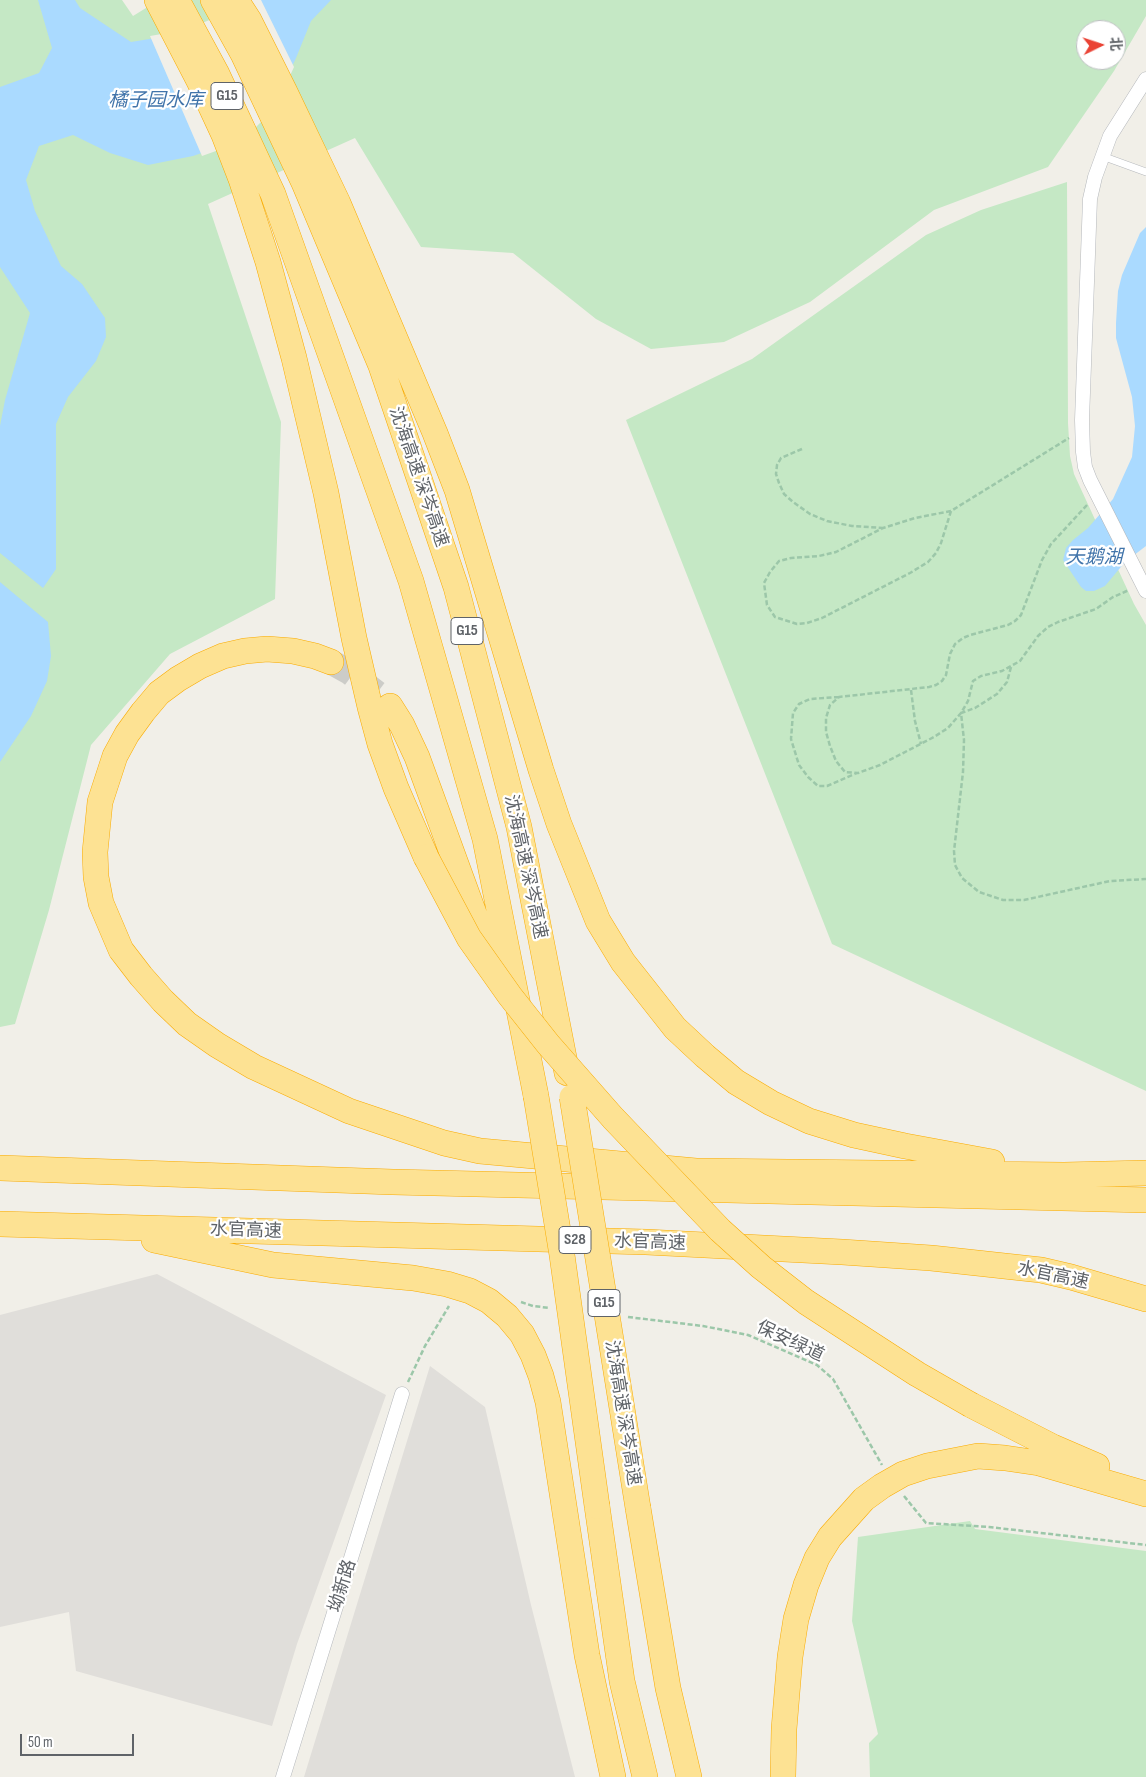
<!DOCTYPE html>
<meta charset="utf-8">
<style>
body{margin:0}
#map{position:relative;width:1146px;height:1777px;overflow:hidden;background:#f1efe8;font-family:"Sofia Sans Condensed","Noto Sans SC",sans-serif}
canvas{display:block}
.north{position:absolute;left:1076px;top:20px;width:50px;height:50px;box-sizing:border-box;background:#fff;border:1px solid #bfc1c3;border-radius:50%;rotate:86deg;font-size:14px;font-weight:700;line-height:20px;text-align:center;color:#5f6368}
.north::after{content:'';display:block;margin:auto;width:18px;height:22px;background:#ea4335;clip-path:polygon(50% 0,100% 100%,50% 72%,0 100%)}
.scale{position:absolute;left:20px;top:1734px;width:114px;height:22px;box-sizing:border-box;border:2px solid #5f6368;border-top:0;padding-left:6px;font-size:15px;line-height:18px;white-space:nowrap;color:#5f6368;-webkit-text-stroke:4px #fff;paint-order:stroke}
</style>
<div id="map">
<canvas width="1146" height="1777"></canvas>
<div class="north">北</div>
<div class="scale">50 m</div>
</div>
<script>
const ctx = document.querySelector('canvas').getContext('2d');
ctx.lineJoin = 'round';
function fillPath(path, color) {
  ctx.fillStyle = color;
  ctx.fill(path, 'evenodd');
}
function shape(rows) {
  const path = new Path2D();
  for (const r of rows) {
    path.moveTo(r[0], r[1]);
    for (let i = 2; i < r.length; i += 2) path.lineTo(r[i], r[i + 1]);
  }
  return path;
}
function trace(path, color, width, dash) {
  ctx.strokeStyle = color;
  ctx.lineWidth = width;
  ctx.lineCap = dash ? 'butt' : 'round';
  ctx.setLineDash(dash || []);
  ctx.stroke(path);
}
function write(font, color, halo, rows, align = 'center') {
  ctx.font = font + ' "Sofia Sans Condensed","Noto Sans SC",sans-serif';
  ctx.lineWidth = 4.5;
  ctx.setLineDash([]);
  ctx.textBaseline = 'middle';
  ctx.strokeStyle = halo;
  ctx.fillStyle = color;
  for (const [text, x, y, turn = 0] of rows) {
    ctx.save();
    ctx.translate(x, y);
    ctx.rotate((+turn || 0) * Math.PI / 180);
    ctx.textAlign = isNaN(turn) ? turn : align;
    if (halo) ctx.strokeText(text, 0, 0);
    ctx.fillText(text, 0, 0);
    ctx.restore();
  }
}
fillPath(shape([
 [157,1274,386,1395,297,1644,272,1726,76,1671,69,1612,0,1627,0,1315],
 [430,1366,485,1407,531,1605,575,1777,304,1777]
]), '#e0deda');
fillPath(shape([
 [0,0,122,0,133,16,159,0,1146,0,1146,16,1114,71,1048,167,934,210,810,302,724,342,651,349,596,319,513,253,421,247,355,138,208,204,281,422,275,599,170,654,91,745,49,910,15,1024,0,1027],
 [1086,30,1116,30,1116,60,1086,60],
 [1067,182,1068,423,1070,456,1074,474,1134,604,1146,625,1146,1091,832,944,626,420,752,359,926,235,981,210],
 [970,1521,975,1529,1146,1551,1146,1777,870,1777,869,1743,878,1734,852,1621,858,1537]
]), '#c5e8c5');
fillPath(shape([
 [38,0,75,0,80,8,131,42,186,33,255,0,331,0,311,21,296,58,276,101,239,140,193,156,148,165,110,153,73,135,39,146,26,180,35,211,61,266,82,284,105,318,106,337,96,361,68,397,56,424,56,569,43,588,0,553,0,426,5,400,30,313,0,267,0,87,39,73,52,48],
 [1146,227,1146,546,1125,562,1105,586,1094,591,1086,591,1081,587,1063,560,1066,548,1073,540,1088,528,1113,499,1132,457,1135,426,1132,397,1116,338,1116,323,1118,291,1122,275,1140,233],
 [0,582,48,622,51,656,47,681,31,716,0,762]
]), '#aadaff');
fillPath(shape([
 [250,0,261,0,294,67,278,102,262,121,241,142,202,156,150,36,185,30,234,10]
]), '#f1efe8');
trace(shape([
 [331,662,349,672,377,693]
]), '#ccccc8', 25, [25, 12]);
const lane = shape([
 [1102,156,1146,172]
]);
const street = shape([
 [1146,79,1110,136,1095,177,1090,199,1082,420,1083,452,1085,467,1090,480,1146,591],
 [283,1777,402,1394]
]);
const highway = shape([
 [157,0,199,81,224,135,241,179,268,262,294,358,326,493,354,638,370,707,380,744,396,788,426,857],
 [177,0,217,74,273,194,411,581,485,839,536,1096],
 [213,0,243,54,304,183,381,366,456,587,519,827,567,1073],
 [236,0,249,20,285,92,338,203,435,433,457,490,541,770,559,824,598,921,623,962,675,1028,705,1056,736,1082,771,1103,809,1121,854,1135,905,1146,992,1162],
 [331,662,315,656,293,651,267,649,245,651,223,656,200,666,178,679,159,693,143,712,127,734,115,756,100,802,95,852,96,877,101,903,121,950,141,976,163,1001,187,1024,217,1045,254,1067,349,1111,444,1143,480,1151,696,1171,1064,1175,1146,1173],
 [390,706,402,725,417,757,494,968],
 [0,1168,393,1182,1146,1200],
 [0,1224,646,1242,842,1252,931,1258,1041,1270,1071,1277,1146,1299],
 [154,1240,273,1265,413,1278,447,1284,470,1291,489,1301,507,1316,522,1334,533,1355,541,1376,548,1402,587,1655,613,1777],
 [971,1405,1053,1447,1097,1466],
 [597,1506,622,1681,645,1777],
 [638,1508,668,1688,689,1777],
 [783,1777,784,1729,790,1657,796,1619,806,1585,817,1558,830,1537,864,1499,882,1486,903,1474,927,1466,978,1456,1005,1458,1039,1463,1146,1494]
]);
trace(lane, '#b5b8bc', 8);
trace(street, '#b5b8bc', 15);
trace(highway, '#f9ab00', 26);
trace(shape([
 [802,449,781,458,777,465,776,474,779,483,784,494,793,502,810,514,827,521,852,526,883,528],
 [1087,505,1051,544,1042,560,1021,615,1015,621,1008,625,970,635,963,638,955,644,950,654,946,675,942,681,936,685,929,687,839,697,830,705,826,718,826,732,830,746,836,761,845,772,858,773,880,765,934,737,948,728,961,713,968,701,973,681,981,676,1002,671,1020,661,1038,636,1048,627,1058,622,1096,609,1113,597,1129,590],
 [951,511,915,518,883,528,836,552,819,556,791,558,779,561,770,572,764,583,767,605,775,617,797,624,807,623,822,618,910,573,928,562,936,553,941,543,951,511,1069,438],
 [1011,667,1007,682,997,694,975,708,961,713,964,740,963,772,954,851,955,865,962,878,979,892,1003,900,1024,900,1110,881,1146,879],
 [911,690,915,721,921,744],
 [839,697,810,699,799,704,793,713,791,739,799,765,808,777,818,786,827,786,857,773],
 [521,1302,533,1306,550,1308],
 [628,1317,703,1326,748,1335,817,1365,833,1379,882,1465],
 [408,1382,425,1346,449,1306],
 [904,1496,926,1523,989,1527,1146,1545]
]), '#9cc7a9', 2.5, [5, 2.5]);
trace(lane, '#fff', 7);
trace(street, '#fff', 14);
trace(highway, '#fde293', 25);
const highwayBridge = shape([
 [426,857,469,938,510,996,548,1044,613,1118,720,1230,761,1267,806,1302,917,1374,971,1405],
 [536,1096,562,1255,597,1506],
 [572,1097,638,1508]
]);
trace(highwayBridge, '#f9ab00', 26, []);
trace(highwayBridge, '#fde293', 25);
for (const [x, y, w] of [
 [227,96,32],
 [467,631,32],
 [575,1240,32],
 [604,1303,32]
]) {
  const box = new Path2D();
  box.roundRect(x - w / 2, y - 13.5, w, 27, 4);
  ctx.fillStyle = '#fff';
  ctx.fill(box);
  trace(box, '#5f6368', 1);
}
write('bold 16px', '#5f6368', null, [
 ["G15",227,96],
 ["G15",467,631],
 ["S28",575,1240],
 ["G15",604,1303]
]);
write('18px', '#5f6368', '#fff', [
 ["沈海高速 深岑高速",418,477,71],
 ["沈海高速 深岑高速",525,867,78],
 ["水官高速",246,1231,2],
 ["水官高速",650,1243,2],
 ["水官高速",1053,1276,12],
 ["保安绿道",790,1342,25],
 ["沈海高速 深岑高速",622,1413,81],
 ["坳新路",343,1586,-73]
]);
write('italic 19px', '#4174aa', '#fff', [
 ["橘子园水库",156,101],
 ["天鹅湖",1094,558]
]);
</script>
